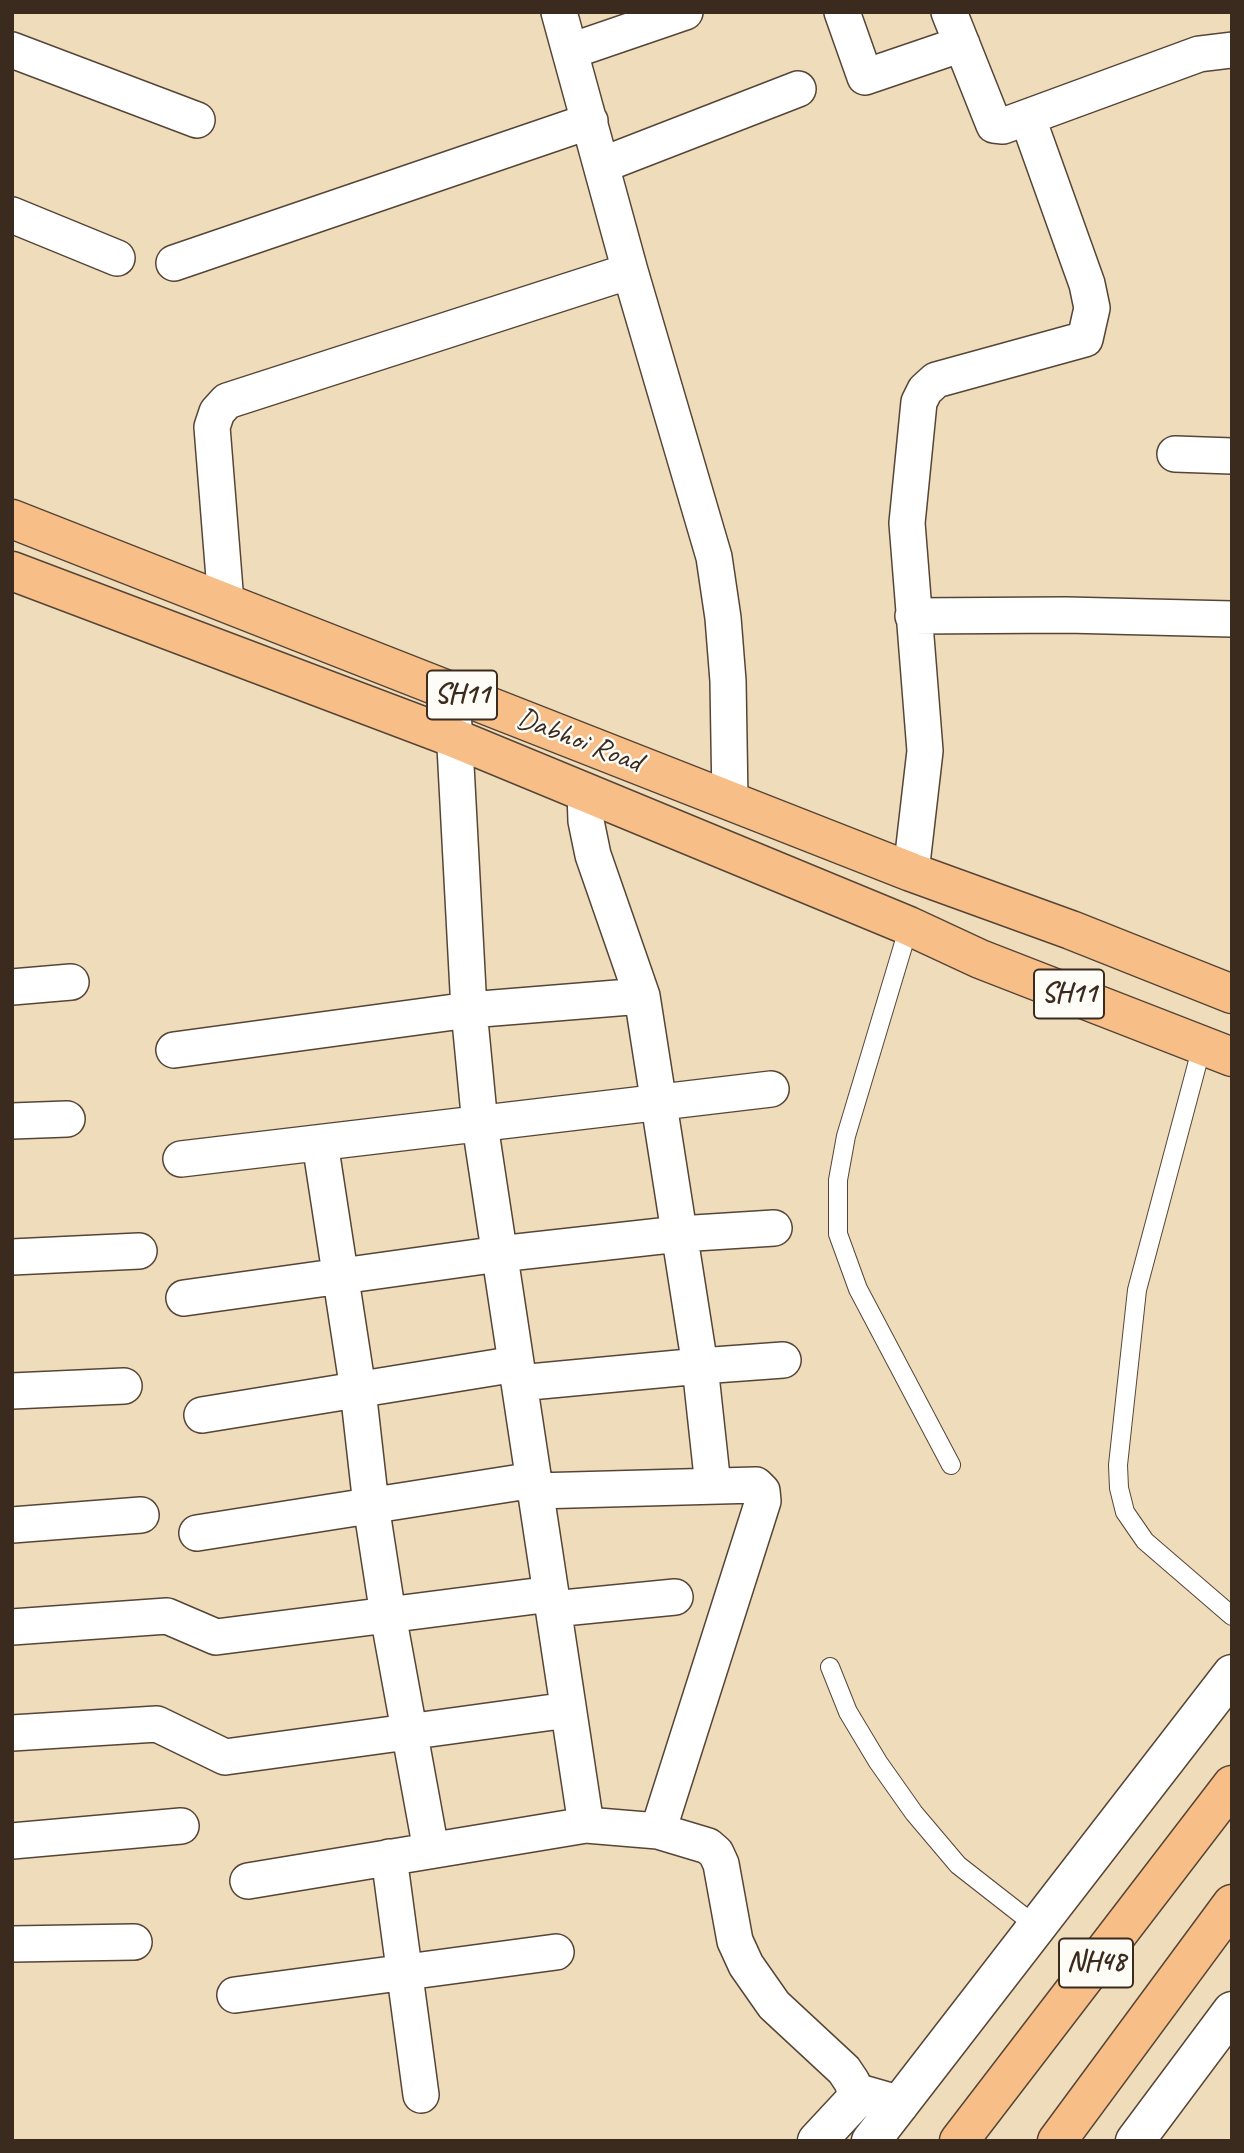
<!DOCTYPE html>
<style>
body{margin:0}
#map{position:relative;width:1244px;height:2153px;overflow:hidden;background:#efdcbb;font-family:Caveat,sans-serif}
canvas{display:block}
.frame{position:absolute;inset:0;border:14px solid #3b2a1e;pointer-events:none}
</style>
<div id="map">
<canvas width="1244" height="2153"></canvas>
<div class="frame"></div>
</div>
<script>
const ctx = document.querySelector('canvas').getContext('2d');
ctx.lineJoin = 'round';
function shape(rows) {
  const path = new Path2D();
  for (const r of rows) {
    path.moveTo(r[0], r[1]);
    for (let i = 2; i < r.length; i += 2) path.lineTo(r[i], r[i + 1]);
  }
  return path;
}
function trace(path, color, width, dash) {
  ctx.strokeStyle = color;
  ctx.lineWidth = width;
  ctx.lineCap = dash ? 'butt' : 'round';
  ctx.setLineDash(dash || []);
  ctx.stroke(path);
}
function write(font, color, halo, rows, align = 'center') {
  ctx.font = font + ' Caveat,sans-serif';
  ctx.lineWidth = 5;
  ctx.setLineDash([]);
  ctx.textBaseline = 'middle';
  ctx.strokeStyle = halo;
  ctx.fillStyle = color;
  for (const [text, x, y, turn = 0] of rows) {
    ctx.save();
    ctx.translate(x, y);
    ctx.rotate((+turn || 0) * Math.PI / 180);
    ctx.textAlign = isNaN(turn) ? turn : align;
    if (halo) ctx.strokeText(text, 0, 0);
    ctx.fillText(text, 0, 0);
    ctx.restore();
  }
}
const service = shape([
 [909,926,846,1136,838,1180,838,1234,858,1289,951,1465],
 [1202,1046,1137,1290,1118,1465,1119,1488,1125,1512,1145,1541,1232,1616],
 [830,1667,848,1712,878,1762,914,1813,958,1865,1036,1926]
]);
const minor = shape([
 [559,12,630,271,714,557,723,618,728,681,730,800],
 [842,12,865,77,962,44],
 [949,12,994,125,1003,126,1199,54,1232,50],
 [12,50,197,120],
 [571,51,685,12],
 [602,165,798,89],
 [12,215,117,258],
 [174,263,590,121],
 [1175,454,1232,456],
 [226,603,212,427,217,412,227,401,630,271],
 [913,616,1066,615,1232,619],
 [585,793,586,821,593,855,642,996,700,1366,713,1486],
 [911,872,925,751,907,523,919,402,925,390,936,380,1085,339,1092,308,1087,284,1028,119],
 [12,987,71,982],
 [174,1050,469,1010,642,996],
 [12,1121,67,1119],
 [320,1143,358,1390,371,1505,388,1615,431,1850],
 [181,1159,771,1089],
 [12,1257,139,1251],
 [184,1298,499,1254,679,1234,774,1228],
 [519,1383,700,1366,783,1360],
 [12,1391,124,1386],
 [202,1415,516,1364],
 [535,1491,756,1485,762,1491,763,1501,658,1831],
 [12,1525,141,1515],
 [197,1533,534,1480],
 [553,1609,675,1597],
 [12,1627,167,1616,216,1637,551,1594],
 [12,1733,157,1724,225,1757,568,1710],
 [586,1825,658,1831,708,1846,716,1853,721,1864,735,1941,746,1965,774,2005,844,2070,852,2082,857,2098],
 [12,1841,181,1826],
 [389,1857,421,2095],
 [248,1881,586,1825,480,1125,469,1010,452,690],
 [12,1944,134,1942],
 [235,1995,556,1952]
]);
const tertiary = shape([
 [817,2141,857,2098,864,2095,899,2105],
 [871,2141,1232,1674],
 [1135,2141,1232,2011]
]);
const primary = shape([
 [12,519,911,872,1071,930,1232,994],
 [12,571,454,738,909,926,980,959,1232,1057]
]);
const trunk = shape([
 [959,2141,1232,1785],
 [1057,2141,1232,1904]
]);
trace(service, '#564536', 20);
trace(minor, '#564536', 38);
trace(tertiary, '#564536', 41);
trace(primary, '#564536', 41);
trace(trunk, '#564536', 41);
trace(service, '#fff', 18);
trace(minor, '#fff', 35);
trace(tertiary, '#fff', 38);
trace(primary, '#f7be88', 38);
trace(trunk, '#f7be88', 38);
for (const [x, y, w] of [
 [462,695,70],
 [1069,994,70],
 [1096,1963,74]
]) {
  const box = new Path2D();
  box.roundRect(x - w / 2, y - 24.5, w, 49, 5);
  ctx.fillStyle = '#fdfcf7';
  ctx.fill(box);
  trace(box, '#3b2a1e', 2);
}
write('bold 28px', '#3b2a1e', null, [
 ["SH11",462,695],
 ["SH11",1069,994],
 ["NH48",1096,1963]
]);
write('30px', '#3b2a1e', '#fdfcf7', [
 ["Dabhoi Road",579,741,21]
]);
</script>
